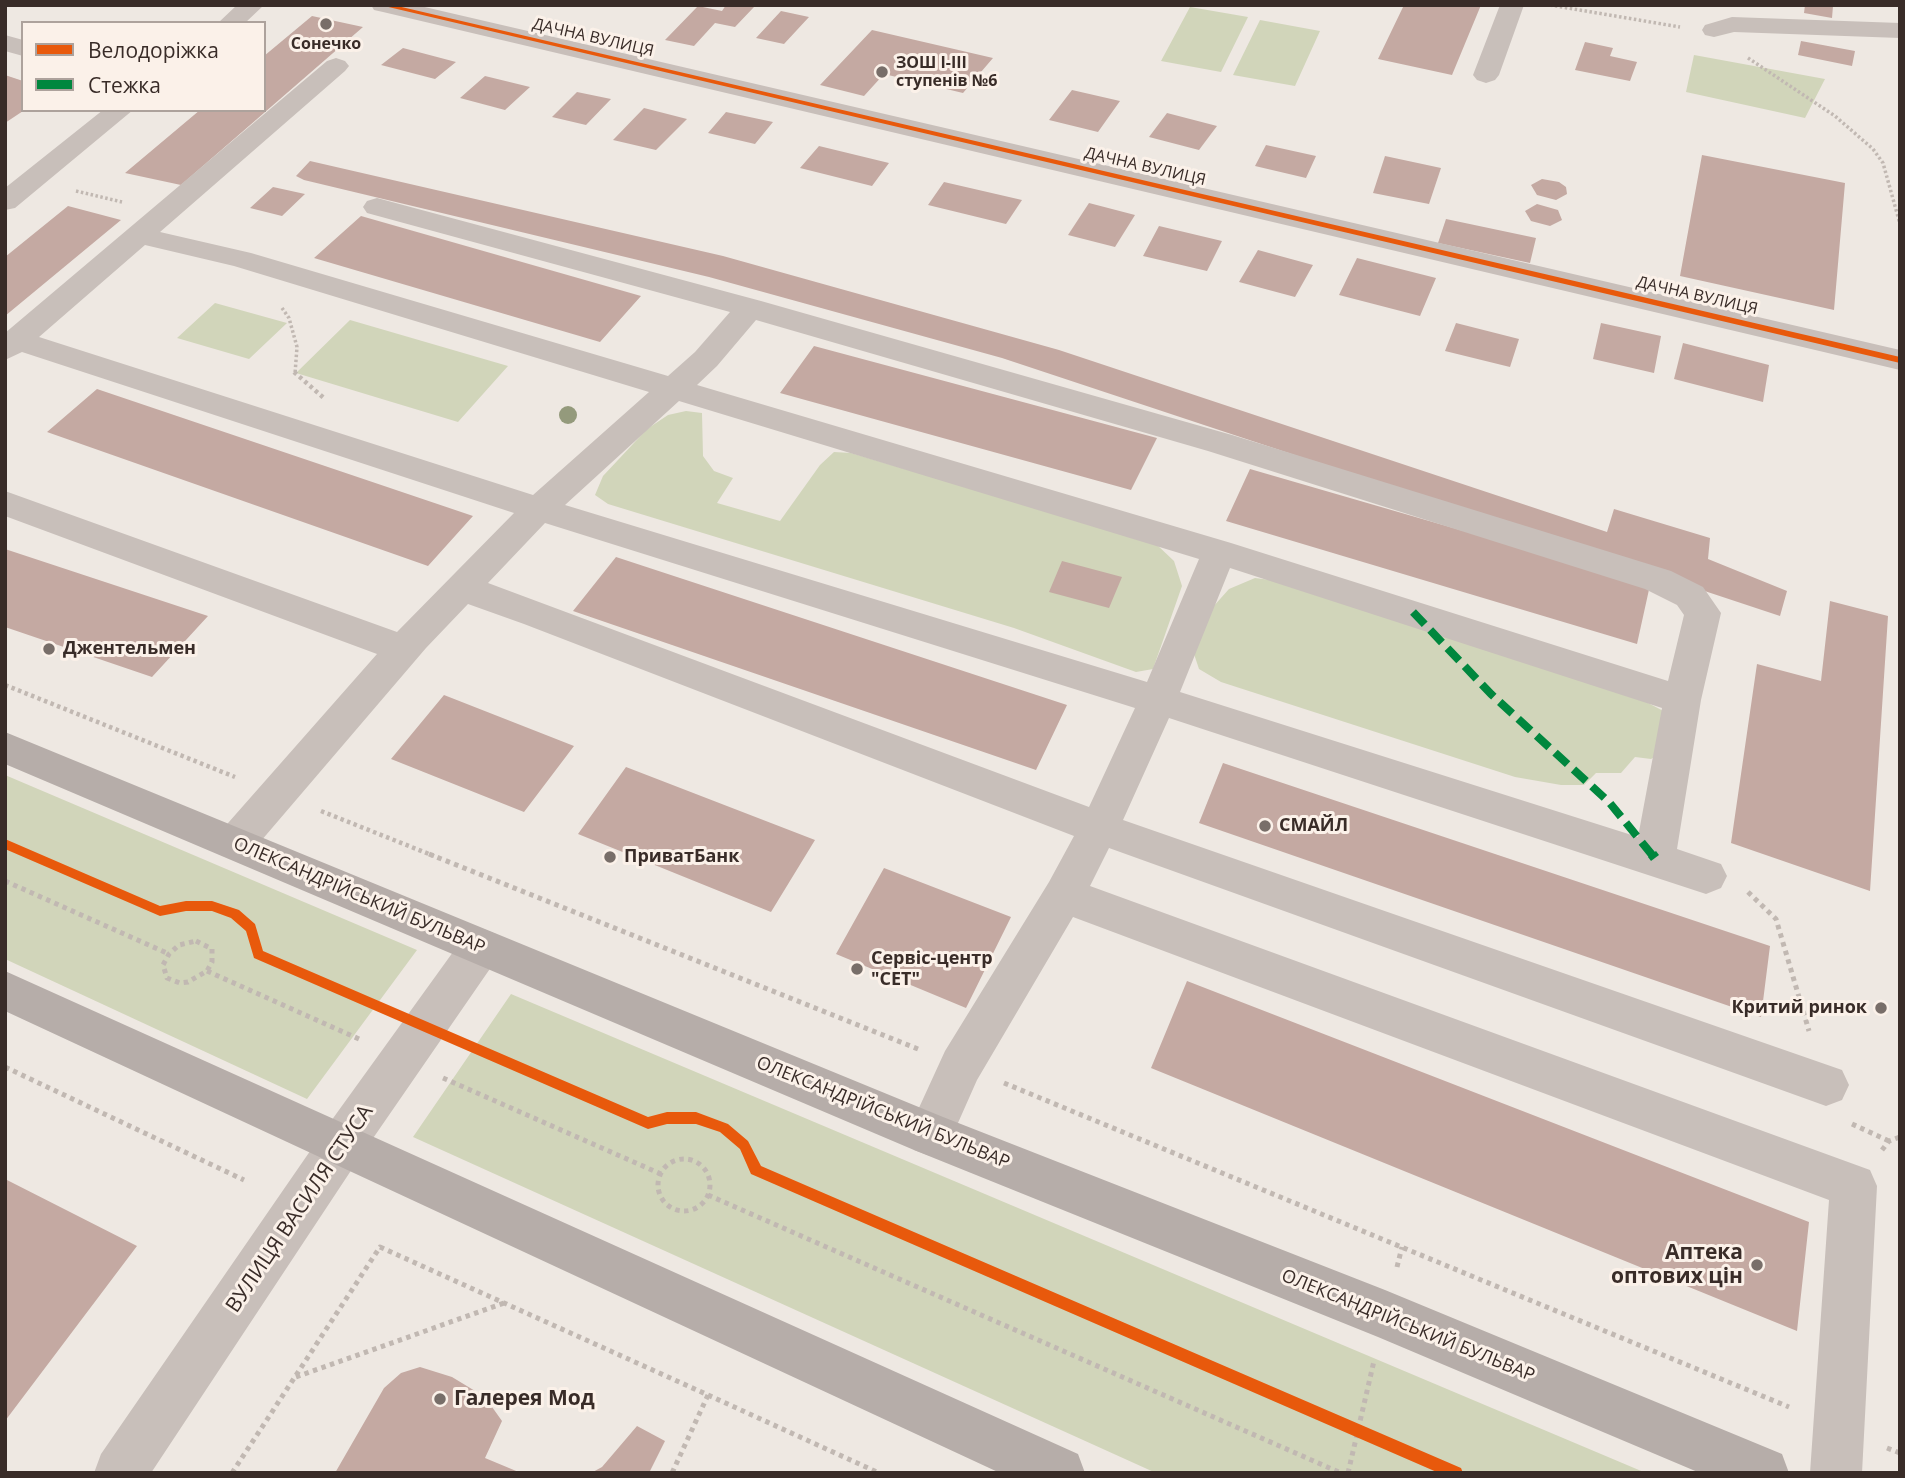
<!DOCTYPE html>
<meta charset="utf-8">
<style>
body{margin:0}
#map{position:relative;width:1905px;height:1478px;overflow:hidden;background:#eee8e2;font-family:"Open Sans",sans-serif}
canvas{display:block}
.frame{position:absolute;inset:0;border:7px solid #392c28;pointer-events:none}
.legend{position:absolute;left:21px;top:21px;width:245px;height:91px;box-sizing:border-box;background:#fbf1e9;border:2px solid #ada29c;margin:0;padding:9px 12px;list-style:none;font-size:21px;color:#392c28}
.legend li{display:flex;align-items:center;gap:14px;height:35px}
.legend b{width:35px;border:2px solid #ada29c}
</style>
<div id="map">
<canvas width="1905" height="1478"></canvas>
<div class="frame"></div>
<ul class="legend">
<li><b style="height:9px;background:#e8590c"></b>Велодоріжка</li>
<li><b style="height:9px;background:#00873e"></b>Стежка</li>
</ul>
</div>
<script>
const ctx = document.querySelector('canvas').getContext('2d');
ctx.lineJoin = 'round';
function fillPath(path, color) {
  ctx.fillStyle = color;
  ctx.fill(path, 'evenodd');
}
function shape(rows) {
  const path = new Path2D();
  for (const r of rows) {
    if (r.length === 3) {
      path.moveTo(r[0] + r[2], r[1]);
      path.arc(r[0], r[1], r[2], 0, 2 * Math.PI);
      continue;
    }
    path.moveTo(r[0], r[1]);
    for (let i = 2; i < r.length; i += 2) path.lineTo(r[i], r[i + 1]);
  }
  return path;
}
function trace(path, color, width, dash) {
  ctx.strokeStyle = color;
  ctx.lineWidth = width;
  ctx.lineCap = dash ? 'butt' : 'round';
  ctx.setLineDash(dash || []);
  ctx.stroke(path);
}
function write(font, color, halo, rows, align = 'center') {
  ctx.font = font + ' "Open Sans",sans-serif';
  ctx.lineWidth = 6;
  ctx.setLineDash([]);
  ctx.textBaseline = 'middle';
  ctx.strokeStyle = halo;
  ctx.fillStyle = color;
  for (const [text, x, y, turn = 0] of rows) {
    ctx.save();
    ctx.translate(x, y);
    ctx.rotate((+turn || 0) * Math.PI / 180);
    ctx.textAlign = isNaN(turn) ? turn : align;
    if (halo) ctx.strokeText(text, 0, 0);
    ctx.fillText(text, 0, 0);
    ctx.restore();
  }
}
fillPath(shape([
 [1190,7,1248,17,1221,72,1161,61],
 [1260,20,1320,31,1295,86,1233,75],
 [1694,55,1825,79,1805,118,1686,92],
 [215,303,287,323,249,359,177,338],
 [350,320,508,366,458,422,296,373],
 [686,411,702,413,703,456,714,471,733,478,717,503,780,521,820,465,834,452,851,453,1155,543,1174,561,1182,586,1153,669,1136,672,1014,628,608,504,595,495,603,476,647,429,668,415],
 [1255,578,1287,582,1631,694,1671,715,1665,751,1651,759,1635,757,1621,773,1596,773,1584,785,1561,785,1515,777,1221,682,1199,669,1193,651,1204,617,1229,589],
 [5,775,417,950,307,1099,5,959],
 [511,994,1646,1473,1156,1473,413,1137]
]), '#d1d5ba');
fillPath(shape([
 [726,5,754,7,735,27,715,23,694,46,665,40,698,6,722,11],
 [1404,5,1481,5,1452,75,1378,59],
 [1805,5,1833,6,1832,18,1804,13],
 [781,11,809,17,784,44,756,38],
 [312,16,363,27,181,185,125,173,200,110,264,110,264,56],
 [872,30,993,58,963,93,884,74,864,96,820,85],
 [1801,41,1855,51,1852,66,1798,55],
 [1585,42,1613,48,1610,56,1637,62,1630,81,1575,70],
 [403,48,456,62,435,79,381,65],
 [5,75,23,81,23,111,5,123],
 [485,76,530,87,505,110,460,98],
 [1072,90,1120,101,1098,132,1049,120],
 [577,92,611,99,586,125,552,117],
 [644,108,687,119,656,150,613,140],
 [726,112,773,122,755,144,708,133],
 [1167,113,1217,126,1199,150,1149,137],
 [1266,145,1316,156,1306,178,1255,166],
 [819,146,889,163,872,186,800,168],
 [1702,155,1845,183,1834,310,1680,276],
 [1385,156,1441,168,1429,204,1373,193],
 [310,161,723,256,1059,350,1607,532,1614,509,1710,538,1708,559,1787,591,1780,616,1002,358,709,277,304,180,296,176],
 [1542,179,1559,182,1566,187,1567,194,1556,200,1537,195,1531,185],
 [944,182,1022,200,1006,224,928,205],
 [273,187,305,194,282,216,250,208],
 [1089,203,1135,215,1115,247,1068,235],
 [1537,204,1558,210,1562,220,1550,226,1531,221,1525,211],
 [68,206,121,220,5,316,5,257],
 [361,216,641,296,600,342,314,258],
 [1446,219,1536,238,1530,263,1438,243],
 [1159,226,1222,241,1207,271,1143,256],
 [1258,250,1313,265,1295,297,1239,282],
 [1357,258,1436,278,1420,316,1339,295],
 [1456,323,1519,339,1510,367,1445,351],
 [1601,323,1661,336,1654,373,1593,359],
 [1683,343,1769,365,1763,402,1674,379],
 [814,346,1157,438,1131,490,780,393],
 [97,389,473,516,428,566,47,432],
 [1250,469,1650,585,1637,644,1226,521],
 [5,549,208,616,152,677,5,627],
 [616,557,1067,705,1036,770,573,611],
 [1062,561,1122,577,1109,608,1049,592],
 [1830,601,1888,616,1870,891,1731,843,1757,664,1821,681],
 [444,695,574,746,524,812,391,759],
 [1223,763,1770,946,1761,1017,1199,823],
 [626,767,815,840,771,912,578,834],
 [884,868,1011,917,966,1008,836,954],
 [1187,981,1809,1222,1797,1331,1151,1068],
 [5,1179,137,1246,5,1421],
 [420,1367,452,1377,485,1397,502,1421,485,1458,521,1473,335,1473,384,1388,401,1373],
 [637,1426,665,1441,649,1473,591,1473,602,1467]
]), '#c4a9a2');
trace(shape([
 [1550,5,1680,27],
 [1748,58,1835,116,1873,149,1883,163,1900,224],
 [76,191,122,202],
 [282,308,289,318,297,347,295,374]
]), '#c1b8b2', 3.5, [2.5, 2.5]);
trace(shape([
 [294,372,325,399],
 [5,685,235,777],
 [321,811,434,856]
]), '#c1b8b2', 4.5, [3.5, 3.5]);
trace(shape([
 [429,854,918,1049],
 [5,881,169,954],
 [1748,892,1776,919,1809,1031],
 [196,941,212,949,212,962,207,971,188,982,180,983,167,978,163,965,169,954,179,945,196,941],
 [207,971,359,1039],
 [5,1067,244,1180],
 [443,1078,661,1174],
 [1004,1083,1789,1407],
 [1852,1124,1889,1141],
 [1882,1150,1889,1141,1900,1137],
 [684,1185,26],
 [708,1195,1341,1473],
 [1397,1267,1402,1247],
 [296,1377,504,1303],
 [708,1395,879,1473],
 [1887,1448,1900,1453],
 [232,1473,380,1247,708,1395,672,1473],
 [1348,1473,1374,1361]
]), '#c1b8b2', 5, [4.5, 4.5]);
fillPath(shape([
 [237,5,264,5,245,23,218,23,237,5],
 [371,5,416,5,1900,350,1900,370,383,12,374,10,371,5],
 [1500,5,1524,5,1499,75,1495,80,1486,83,1477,80,1473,75,1500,5],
 [1732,17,1900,23,1900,38,1734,32,1714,37,1705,35,1702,30,1705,25,1732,17],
 [5,35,23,40,23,56,5,51,5,35],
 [336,58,345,61,349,66,345,71,160,232,251,253,668,376,695,352,730,312,367,213,363,207,367,201,377,198,761,301,1232,435,1671,571,1703,587,1721,613,1701,700,1677,849,1721,864,1727,876,1721,888,1706,894,1169,718,1123,820,1842,1070,1849,1085,1842,1100,1826,1106,1109,848,1090,886,1870,1170,1877,1186,1862,1473,1810,1473,1829,1200,1073,917,977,1080,946,1150,930,1156,914,1150,907,1134,945,1051,1049,882,1074,836,524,624,468,604,426,648,249,855,235,860,221,855,215,843,221,831,377,654,5,516,5,491,397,632,514,513,22,352,5,360,5,333,327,61,336,58],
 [145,245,234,266,649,392,533,495,39,337,145,245],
 [756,320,1208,451,1645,589,1677,605,1684,615,1668,681,1231,543,697,385,717,366,756,320],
 [679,401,1199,559,1147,682,565,505,679,401],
 [545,523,1135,708,1089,807,488,583,545,523],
 [1230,568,1662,708,1638,837,1180,692,1230,568],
 [103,110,133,110,15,208,5,210,5,188,103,110],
 [481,928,496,934,502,947,496,960,358,1160,151,1473,94,1473,101,1454,326,1128,466,934,481,928]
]), '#c8bfba');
fillPath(shape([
 [5,732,943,1117,1385,1290,1782,1454,1789,1473,1700,1473,1378,1337,914,1150,5,764,5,732],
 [5,971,1078,1454,1085,1473,1000,1473,5,1011,5,971]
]), '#b6ada9');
trace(shape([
 [1413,612,1491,694,1609,802,1653,856]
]), '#00873e', 8, [17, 8]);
trace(shape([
 [1652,854,1655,858]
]), '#00873e', 10, [21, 10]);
fillPath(shape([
 [380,5,393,5,1900,357,1900,363,380,5],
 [5,839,160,906,186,901,212,901,239,910,255,924,263,951,648,1117,667,1112,696,1112,728,1124,748,1141,761,1166,1461,1468,1463,1473,1439,1473,751,1174,740,1149,720,1132,696,1124,667,1124,648,1129,254,958,246,931,231,918,212,911,186,911,160,916,5,849,5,839]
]), '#e8590c');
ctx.fillStyle = '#949a7c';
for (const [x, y] of [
 [568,415]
]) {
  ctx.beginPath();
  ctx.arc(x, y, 9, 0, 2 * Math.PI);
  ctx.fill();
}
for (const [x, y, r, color] of [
 [326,24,7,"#786e69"],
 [882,72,7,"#786e69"],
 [49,649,7,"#786e69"],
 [1265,826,7,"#786e69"],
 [610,857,7,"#786e69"],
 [857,969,7,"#786e69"],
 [1881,1008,7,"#786e69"],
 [1757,1265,7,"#786e69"],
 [440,1399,7,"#786e69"]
]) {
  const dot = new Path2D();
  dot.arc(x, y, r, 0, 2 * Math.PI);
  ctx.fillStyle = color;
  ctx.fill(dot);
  trace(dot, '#fbf1e9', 2.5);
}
write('16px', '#392c28', '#fbf1e9', [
 ["ДАЧНА ВУЛИЦЯ",593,38,13],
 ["ДАЧНА ВУЛИЦЯ",1145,167,13],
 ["ДАЧНА ВУЛИЦЯ",1697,296,13]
]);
write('bold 16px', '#392c28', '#fbf1e9', [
 ["Сонечко",326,44],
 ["ЗОШ І-ІІІ",896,63,"left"],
 ["ступенів №6",896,81,"left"]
]);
write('bold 18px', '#392c28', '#fbf1e9', [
 ["Джентельмен",63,649],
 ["СМАЙЛ",1279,826],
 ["ПриватБанк",624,857],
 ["Сервіс-центр",871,959],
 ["\"СЕТ\"",871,980],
 ["Критий ринок",1867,1008,"right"]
], 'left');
write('18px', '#392c28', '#fbf1e9', [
 ["ОЛЕКСАНДРІЙСЬКИЙ БУЛЬВАР",359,896,23],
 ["ОЛЕКСАНДРІЙСЬКИЙ БУЛЬВАР",883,1113,22],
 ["ОЛЕКСАНДРІЙСЬКИЙ БУЛЬВАР",1408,1326,22]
]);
write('21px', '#392c28', '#fbf1e9', [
 ["ВУЛИЦЯ ВАСИЛЯ СТУСА",300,1209,-56]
]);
write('bold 21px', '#392c28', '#fbf1e9', [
 ["Аптека",1743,1253],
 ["оптових цін",1743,1277],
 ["Галерея Мод",454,1399,"left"]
], 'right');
</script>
